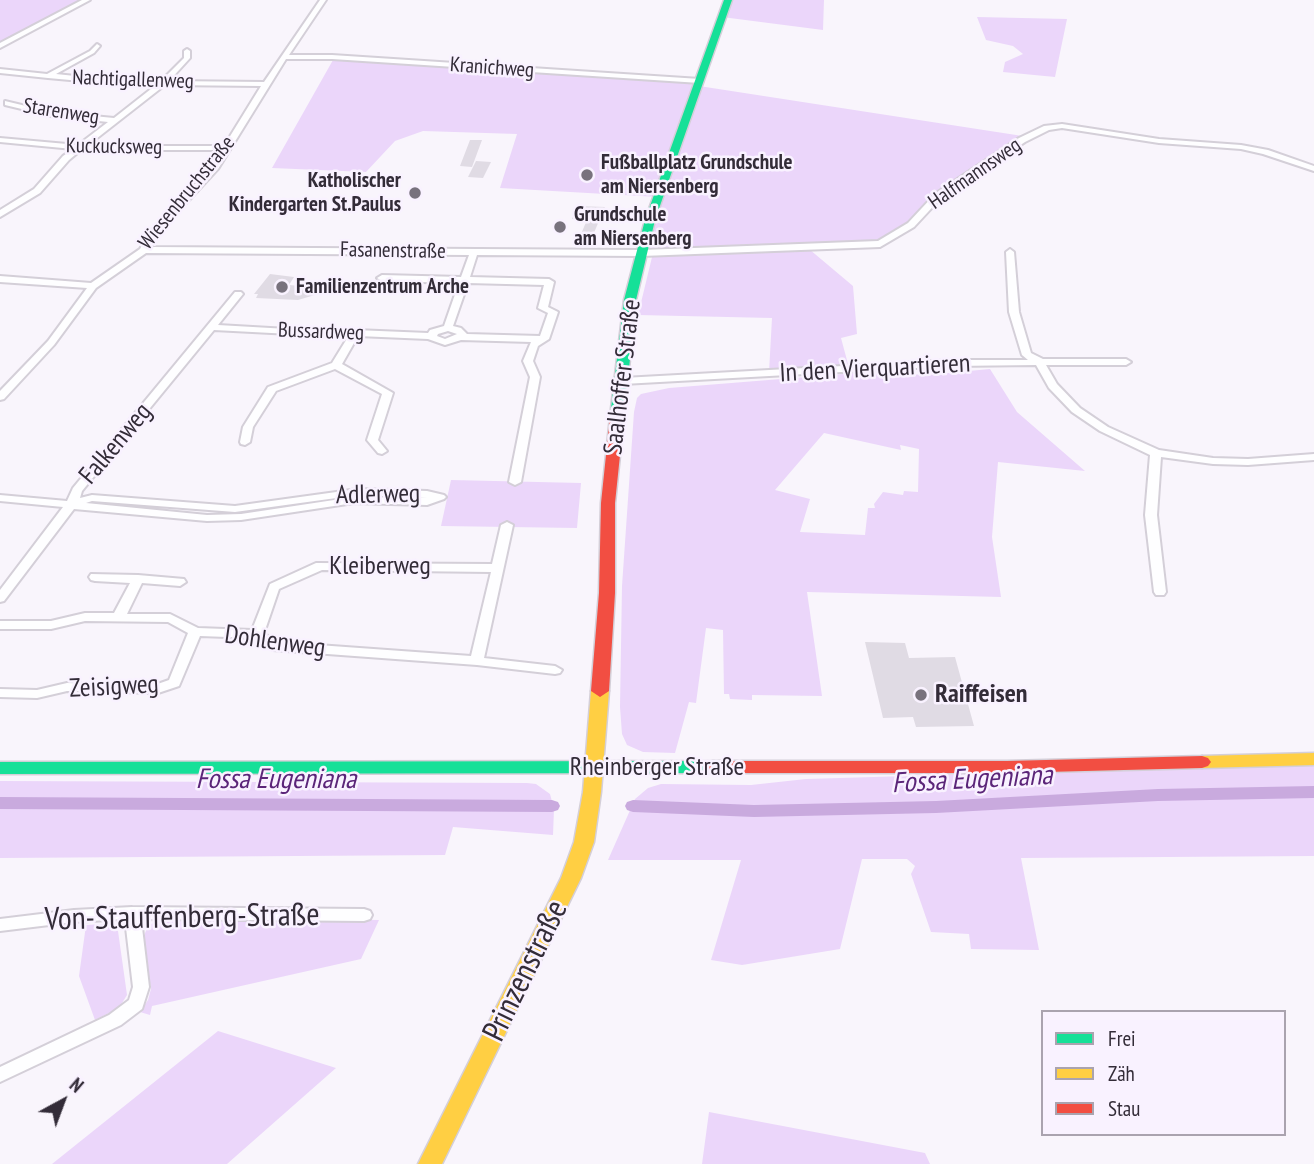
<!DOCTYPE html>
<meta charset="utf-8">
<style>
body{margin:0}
#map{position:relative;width:1314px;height:1164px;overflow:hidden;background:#f9f5fc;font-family:"PT Sans Narrow",sans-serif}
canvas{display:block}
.legend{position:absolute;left:1041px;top:1010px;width:245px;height:126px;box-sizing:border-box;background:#f9f2ff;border:2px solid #aaa3af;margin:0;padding:9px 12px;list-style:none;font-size:21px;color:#332c38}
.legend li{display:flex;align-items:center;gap:14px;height:35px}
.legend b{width:35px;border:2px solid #aaa3af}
.north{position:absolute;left:28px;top:1066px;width:70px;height:70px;-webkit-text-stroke:5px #f9f2ff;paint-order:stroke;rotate:41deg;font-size:19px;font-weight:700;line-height:28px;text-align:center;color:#332c38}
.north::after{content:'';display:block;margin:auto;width:24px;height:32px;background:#332c38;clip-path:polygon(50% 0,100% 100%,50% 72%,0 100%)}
</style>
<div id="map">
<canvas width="1314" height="1164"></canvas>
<ul class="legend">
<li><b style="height:9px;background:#16e098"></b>Frei</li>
<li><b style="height:9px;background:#ffcf43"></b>Zäh</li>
<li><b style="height:9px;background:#f24e42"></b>Stau</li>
</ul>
<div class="north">N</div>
</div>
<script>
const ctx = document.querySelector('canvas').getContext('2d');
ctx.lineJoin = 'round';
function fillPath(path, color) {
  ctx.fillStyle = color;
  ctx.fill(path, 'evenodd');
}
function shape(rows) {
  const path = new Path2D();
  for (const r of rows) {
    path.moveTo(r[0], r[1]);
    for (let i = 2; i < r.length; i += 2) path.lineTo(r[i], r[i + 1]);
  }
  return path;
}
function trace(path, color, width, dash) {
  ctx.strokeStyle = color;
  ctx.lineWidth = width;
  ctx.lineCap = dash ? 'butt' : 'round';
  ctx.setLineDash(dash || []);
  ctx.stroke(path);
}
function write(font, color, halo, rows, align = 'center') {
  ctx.font = font + ' "PT Sans Narrow",sans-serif';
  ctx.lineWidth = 5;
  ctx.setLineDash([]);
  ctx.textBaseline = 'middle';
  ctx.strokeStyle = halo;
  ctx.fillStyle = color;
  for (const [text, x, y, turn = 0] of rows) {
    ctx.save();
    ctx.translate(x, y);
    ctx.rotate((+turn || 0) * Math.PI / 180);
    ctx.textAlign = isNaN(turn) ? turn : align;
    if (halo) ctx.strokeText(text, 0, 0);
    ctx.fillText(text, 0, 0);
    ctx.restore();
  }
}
fillPath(shape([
 [0,0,85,0,0,45],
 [728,0,824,0,823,30,722,17],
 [977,17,1067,19,1055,77,1003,72,1005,62,1023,54,1013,46,986,40],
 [333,60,699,82,699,86,1029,137,936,197,911,225,877,246,809,249,853,286,857,334,841,338,848,364,769,372,772,318,638,315,653,253,642,253,658,197,500,188,517,134,423,131,395,141,366,172,272,168],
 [990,369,1017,412,1085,471,998,462,992,537,1001,597,807,592,822,696,752,695,752,700,730,699,729,694,724,694,723,630,706,628,696,703,689,702,675,753,643,752,627,745,622,734,620,707,622,586,634,412,637,398,641,394,669,388,868,372,927,375],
 [824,433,901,450,900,445,919,449,918,492,904,491,903,495,883,492,874,504,875,508,868,508,865,535,800,532,810,499,775,490],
 [451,480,581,483,577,528,441,526],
 [1314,764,1314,856,1021,858,1039,950,971,949,969,934,931,932,911,874,915,866,907,859,862,859,840,949,742,965,711,960,741,860,608,860,635,799,648,788,661,784,751,785,806,779],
 [0,781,527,783,536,784,550,794,554,809,553,835,453,827,445,855,0,858],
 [162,918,166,917,379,920,361,959,152,1006,150,1015,140,1012,148,1000,151,989,143,938,148,926],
 [104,924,118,931,127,995,119,1008,95,1020,79,976,86,925],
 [218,1031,336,1068,227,1164,52,1164],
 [709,1112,925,1153,930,1164,702,1164]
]), '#ebd6fa');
fillPath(shape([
 [1314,786,1314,798,1158,801,936,813,754,817,633,812,627,810,625,806,627,802,633,800,754,805,936,801,1158,789,1314,786],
 [0,797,552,800,558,802,560,806,558,810,552,812,0,809,0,797]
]), '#c9aade');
fillPath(shape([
 [470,140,482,140,472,167,460,166],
 [476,161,491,162,483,178,468,177],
 [577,206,605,207,593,235,581,234,587,220,572,219],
 [270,274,294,277,289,285,335,289,298,300,256,298,258,294,254,294],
 [865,642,905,643,909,658,955,657,974,726,916,727,913,717,883,718]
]), '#e0dbe4');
const street = shape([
 [82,0,90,0,0,48,0,43,82,0],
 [320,0,326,0,289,55,332,55,700,79,703,81,700,83,332,59,286,59,218,169,155,237,150,247,642,250,878,241,908,223,935,194,1019,138,1044,126,1062,124,1159,139,1241,145,1268,150,1314,166,1314,171,1263,154,1241,149,1159,143,1062,128,1049,130,1025,142,941,198,914,227,880,247,642,256,477,255,470,277,549,279,554,282,548,307,558,312,549,339,538,346,533,361,540,377,521,482,515,485,509,482,530,377,523,361,531,342,461,340,445,345,428,339,358,336,342,364,393,393,378,440,387,451,382,454,378,453,367,440,382,394,335,369,276,391,253,427,250,442,245,445,241,444,240,442,243,427,268,387,332,363,348,337,214,330,82,491,80,498,92,495,235,506,358,489,427,491,444,495,446,497,444,499,427,505,354,503,241,520,207,521,74,509,4,601,0,602,0,590,63,507,0,501,0,495,67,501,73,488,235,292,241,292,243,294,218,325,340,332,355,330,428,333,430,330,444,326,459,283,382,281,377,278,382,275,461,277,469,255,146,253,96,288,54,345,4,399,0,400,0,391,48,341,87,288,0,282,0,276,91,283,140,249,148,234,212,166,221,150,81,150,69,160,40,193,0,217,0,210,34,189,63,156,73,149,0,142,0,138,78,145,108,122,51,116,5,105,5,101,51,112,114,118,156,85,114,84,48,78,0,73,0,69,47,74,90,51,97,44,100,46,94,53,56,74,114,80,161,81,184,58,184,51,187,49,190,51,190,58,169,81,264,82,320,0],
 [165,85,261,86,224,146,87,146,165,85],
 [468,283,544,285,538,308,548,313,540,336,467,334,461,328,453,326,468,283],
 [448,331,457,334,445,339,437,336,438,334,448,331],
 [358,495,428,498,354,497,241,514,207,515,86,503,92,501,235,512,358,495],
 [1010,249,1014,252,1019,312,1031,353,1043,359,1126,359,1131,362,1126,365,1046,365,1057,384,1080,408,1108,427,1159,450,1213,458,1248,459,1314,454,1314,460,1248,465,1213,464,1161,457,1157,515,1166,592,1164,595,1156,595,1154,592,1145,515,1150,455,1100,431,1072,412,1049,388,1036,365,952,366,623,384,618,381,623,378,952,360,1028,360,1022,355,1009,312,1006,252,1010,249],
 [507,522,513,525,484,658,555,666,562,670,560,673,555,674,477,665,273,650,254,638,200,636,179,686,158,693,67,691,37,698,0,697,0,689,37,690,67,683,152,686,169,680,188,633,168,622,85,621,51,629,0,629,0,621,51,621,85,613,114,613,130,583,95,581,91,580,89,577,91,574,138,575,184,579,186,582,180,586,142,583,127,614,170,614,198,628,252,630,270,584,316,563,492,564,501,525,507,522],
 [322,570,491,572,471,656,276,642,264,633,279,589,322,570],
 [132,907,364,909,370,911,372,915,370,919,364,921,141,919,149,987,142,1009,121,1025,0,1082,0,1067,109,1015,129,1000,133,987,125,919,74,922,0,931,0,919,74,910,132,907]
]);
const fast = shape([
 [724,0,732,0,655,220,636,300,624,417,617,421,612,420,610,417,624,300,645,220,724,0],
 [714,761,720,762,723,767,720,772,714,773,0,774,0,762,714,761]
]);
const slow = shape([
 [600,685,609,691,601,792,594,842,581,878,442,1164,418,1164,561,878,574,842,583,792,591,691,600,685],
 [1314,753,1314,765,1202,768,1196,766,1193,762,1196,758,1202,756,1314,753]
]);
const jam = shape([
 [617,413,624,417,615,503,615,593,609,691,600,697,591,691,599,593,601,503,610,417,617,413],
 [1202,756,1208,758,1211,762,1208,766,1202,768,1007,773,714,773,708,772,705,767,708,762,714,761,1007,761,1202,756]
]);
trace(street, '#d4cfd8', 4);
trace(fast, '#d4cfd8', 3);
trace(slow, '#d4cfd8', 3);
trace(jam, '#d4cfd8', 3);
fillPath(street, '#fefeff');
fillPath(fast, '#16e098');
fillPath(slow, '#ffcf43');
fillPath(jam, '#f24e42');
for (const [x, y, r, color] of [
 [587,175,7,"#78727d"],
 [415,193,7,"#78727d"],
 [560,227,7,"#78727d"],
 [282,287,7,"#78727d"],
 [921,695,7,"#78727d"]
]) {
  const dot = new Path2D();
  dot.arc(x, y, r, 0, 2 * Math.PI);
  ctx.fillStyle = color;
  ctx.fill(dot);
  trace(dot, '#f9f2ff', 2.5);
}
write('21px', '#332c38', '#f9f2ff', [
 ["Kranichweg",492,68,4],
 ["Nachtigallenweg",133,80,2],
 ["Starenweg",61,112,9],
 ["Kuckucksweg",114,147,1],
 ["Halfmannsweg",975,174,-35],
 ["Wiesenbruchstraße",187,193,-51],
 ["Fasanenstraße",393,251,1],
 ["Bussardweg",321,332,2]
]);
write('bold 21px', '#332c38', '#f9f2ff', [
 ["Fußballplatz Grundschule",601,163],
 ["am Niersenberg",601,187],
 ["Katholischer",401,181,"right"],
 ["Kindergarten St.Paulus",401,205,"right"],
 ["Grundschule",574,215],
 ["am Niersenberg",574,239],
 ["Familienzentrum Arche",296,287]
], 'left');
write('26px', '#332c38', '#f9f2ff', [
 ["In den Vierquartieren",875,369,-3],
 ["Saalhoffer Straße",623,377,-83],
 ["Falkenweg",116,444,-50],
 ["Adlerweg",378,495,-1],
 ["Kleiberweg",380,567],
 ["Dohlenweg",275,642,8],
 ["Zeisigweg",114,687,-3],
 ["Rheinberger Straße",657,768]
]);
write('bold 26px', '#332c38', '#f9f2ff', [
 ["Raiffeisen",935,695]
], 'left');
write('italic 28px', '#5b2579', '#f9f2ff', [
 ["Fossa Eugeniana",276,780],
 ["Fossa Eugeniana",972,780,-3]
]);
write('32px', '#332c38', '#f9f2ff', [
 ["Von-Stauffenberg-Straße",182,918,-1],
 ["Prinzenstraße",526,971,-64]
]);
</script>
